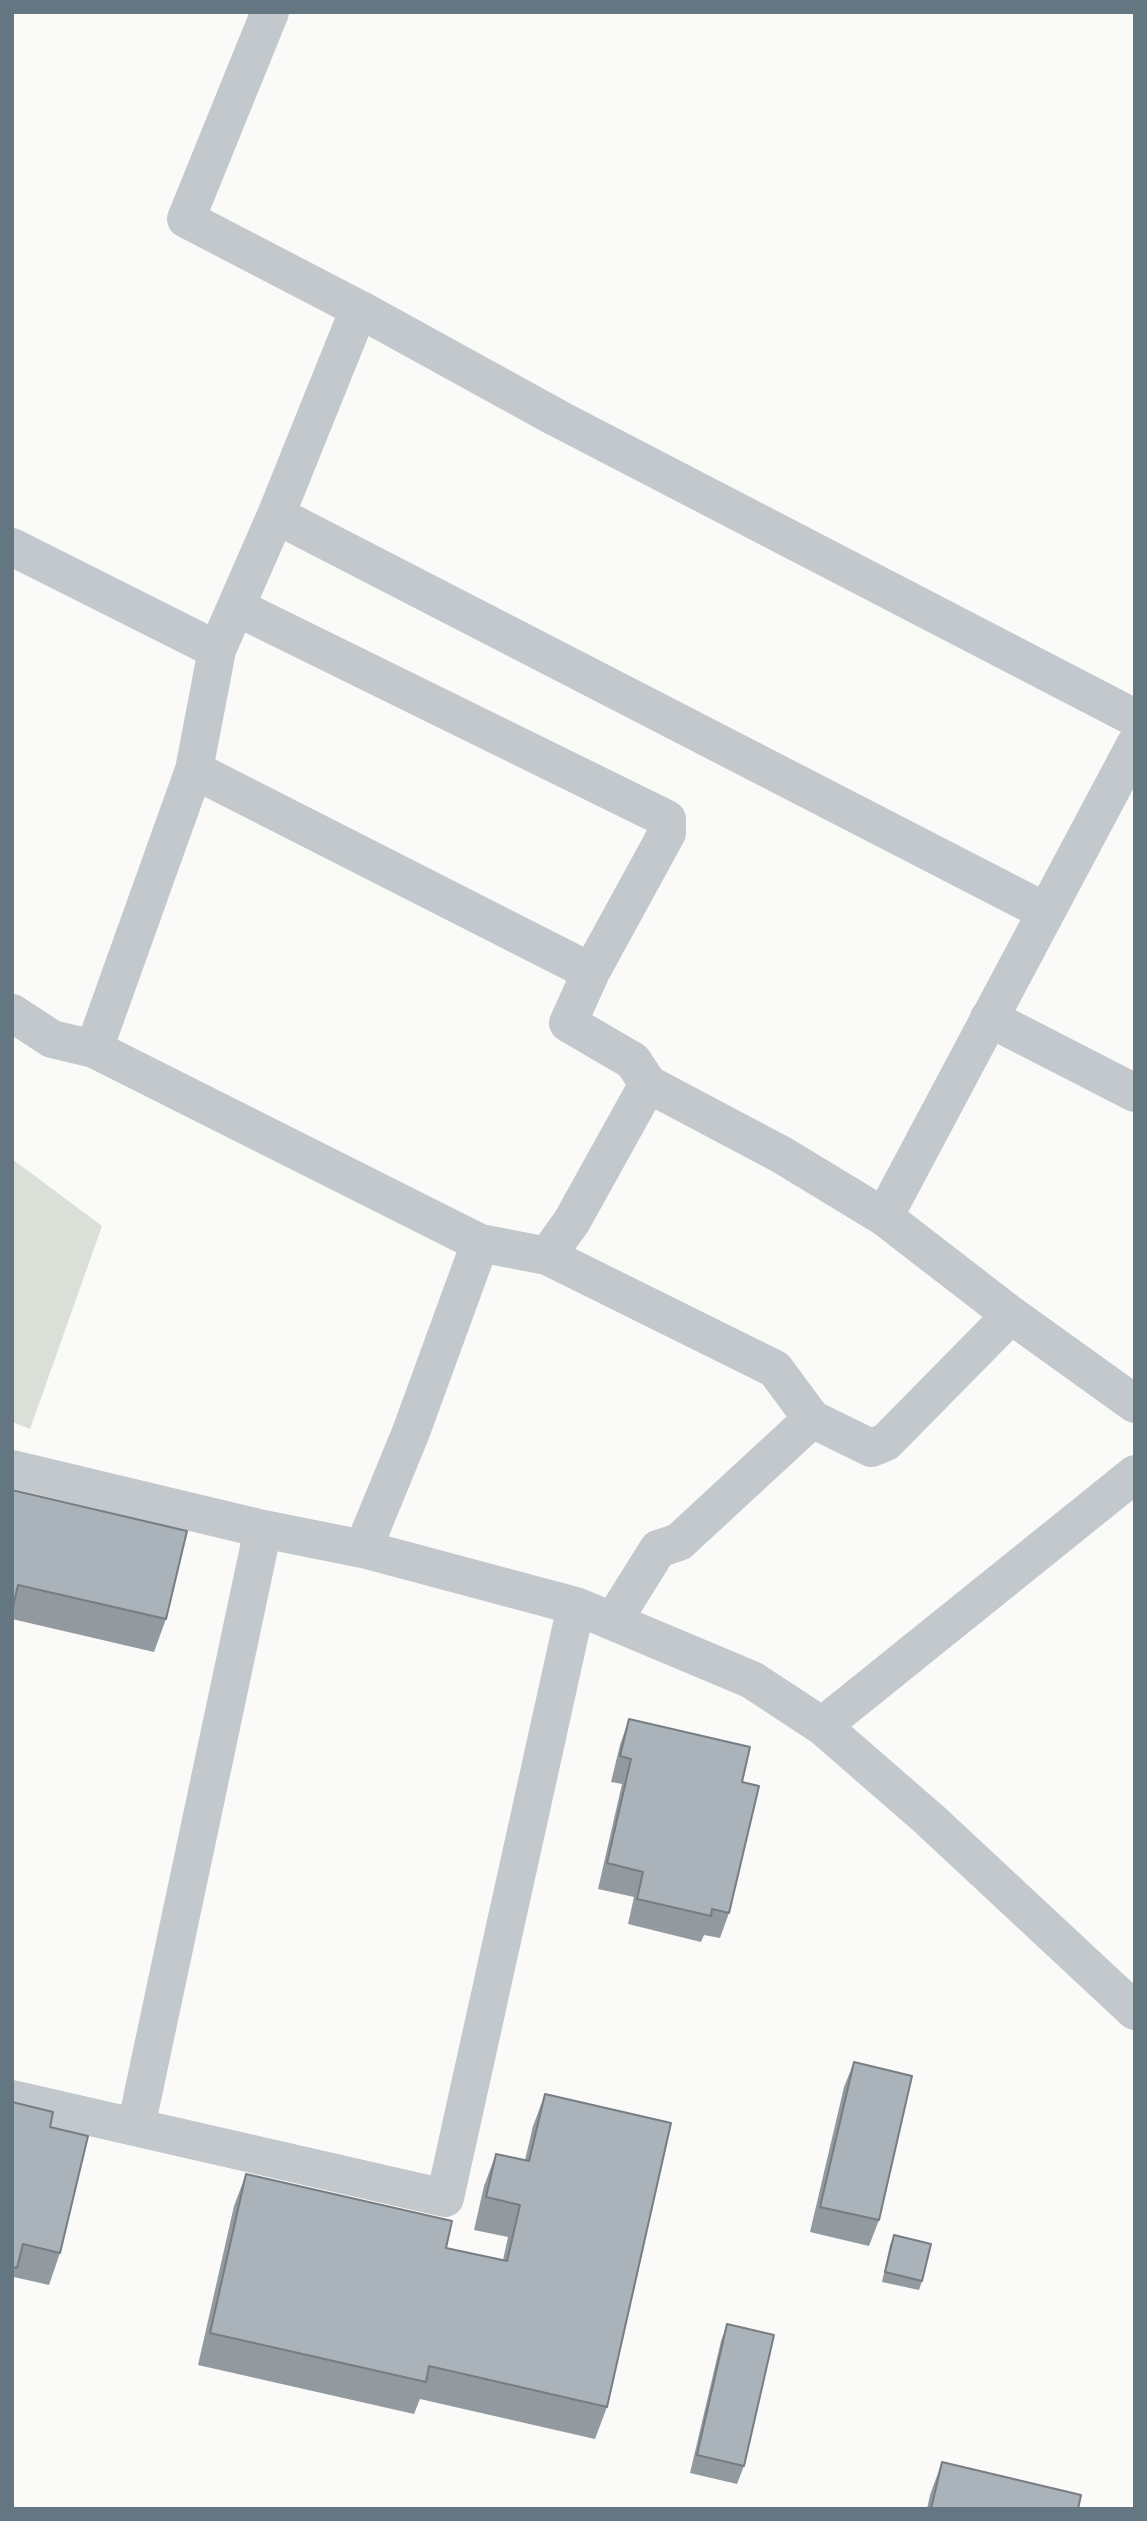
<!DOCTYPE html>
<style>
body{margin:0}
#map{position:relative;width:1147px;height:2521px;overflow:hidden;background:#fafaf8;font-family:Montserrat,sans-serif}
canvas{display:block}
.frame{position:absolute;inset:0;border:14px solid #657683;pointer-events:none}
</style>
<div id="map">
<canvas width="1147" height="2521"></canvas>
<div class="frame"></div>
</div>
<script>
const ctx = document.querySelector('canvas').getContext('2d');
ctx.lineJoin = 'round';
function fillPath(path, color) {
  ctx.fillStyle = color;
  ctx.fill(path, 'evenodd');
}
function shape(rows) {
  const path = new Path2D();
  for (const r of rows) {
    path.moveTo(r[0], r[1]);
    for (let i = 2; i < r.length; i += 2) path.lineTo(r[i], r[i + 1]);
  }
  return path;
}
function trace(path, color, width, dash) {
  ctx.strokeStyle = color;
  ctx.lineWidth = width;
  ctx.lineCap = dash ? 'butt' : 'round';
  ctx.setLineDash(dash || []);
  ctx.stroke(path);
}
fillPath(shape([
 [12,1159,102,1226,30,1429,12,1422]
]), '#dadfd7');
trace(shape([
 [270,12,186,219,359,309,557,418,1135,718],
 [359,309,276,515,217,650,194,770,94,1049,480,1243,547,1256,572,1221,648,1084,782,1155,884,1217,1011,1315,1135,1404],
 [276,515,1046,912],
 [12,547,217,650],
 [236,607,667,819,667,833,591,972,568,1023,633,1061,648,1084],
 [194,770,591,972],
 [12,1013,52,1039,94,1049],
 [989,1018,1135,1093],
 [884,1217,1135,745],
 [547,1256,775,1369,812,1419,871,1448,886,1442,1011,1315],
 [12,1469,263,1529,363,1549,576,1606,752,1680,822,1726,929,1819,1135,2011],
 [363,1549,411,1432,480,1243],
 [613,1621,658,1549,679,1542,812,1419],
 [822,1726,1135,1474],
 [12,2099,445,2198,576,1606],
 [136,2127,263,1529]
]), '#c3c8cc', 38);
fillPath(shape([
 [12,1490,166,1619,154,1652,12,1619],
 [629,1719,742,1782,729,1913,720,1938,704,1935,701,1942,628,1924,634,1897,598,1889,622,1784,611,1782,620,1745],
 [854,2062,879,2220,869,2246,810,2232,844,2087],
 [545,2094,607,2407,595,2439,420,2399,414,2414,198,2365,234,2206,246,2174,446,2248,503,2260,508,2237,474,2230,484,2186,496,2154,525,2160,533,2126],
 [12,2102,50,2127,60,2253,49,2285,14,2277,12,2280],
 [894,2235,922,2281,919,2290,882,2282,890,2245],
 [727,2324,744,2466,737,2484,690,2473,721,2341],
 [942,2462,1078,2509,927,2509,930,2495]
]), '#929a9f');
const building = shape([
 [12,1490,187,1531,166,1619,18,1585,12,1611,12,1490],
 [629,1719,750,1747,742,1782,759,1786,729,1913,712,1909,711,1916,637,1899,643,1872,607,1863,631,1759,620,1756,629,1719],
 [854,2062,912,2076,879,2220,820,2207,854,2062],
 [545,2094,671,2123,607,2407,429,2366,426,2382,210,2333,246,2174,452,2221,446,2248,507,2261,520,2205,486,2197,496,2154,529,2161,545,2094],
 [12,2102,53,2112,50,2127,88,2136,60,2253,23,2244,17,2268,12,2267,12,2102],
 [894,2235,931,2244,922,2281,885,2272,894,2235],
 [727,2324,774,2335,744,2466,697,2455,727,2324],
 [942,2462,1081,2495,1078,2509,931,2509,942,2462]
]);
fillPath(building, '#aab3b9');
trace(building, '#777d82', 2);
</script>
